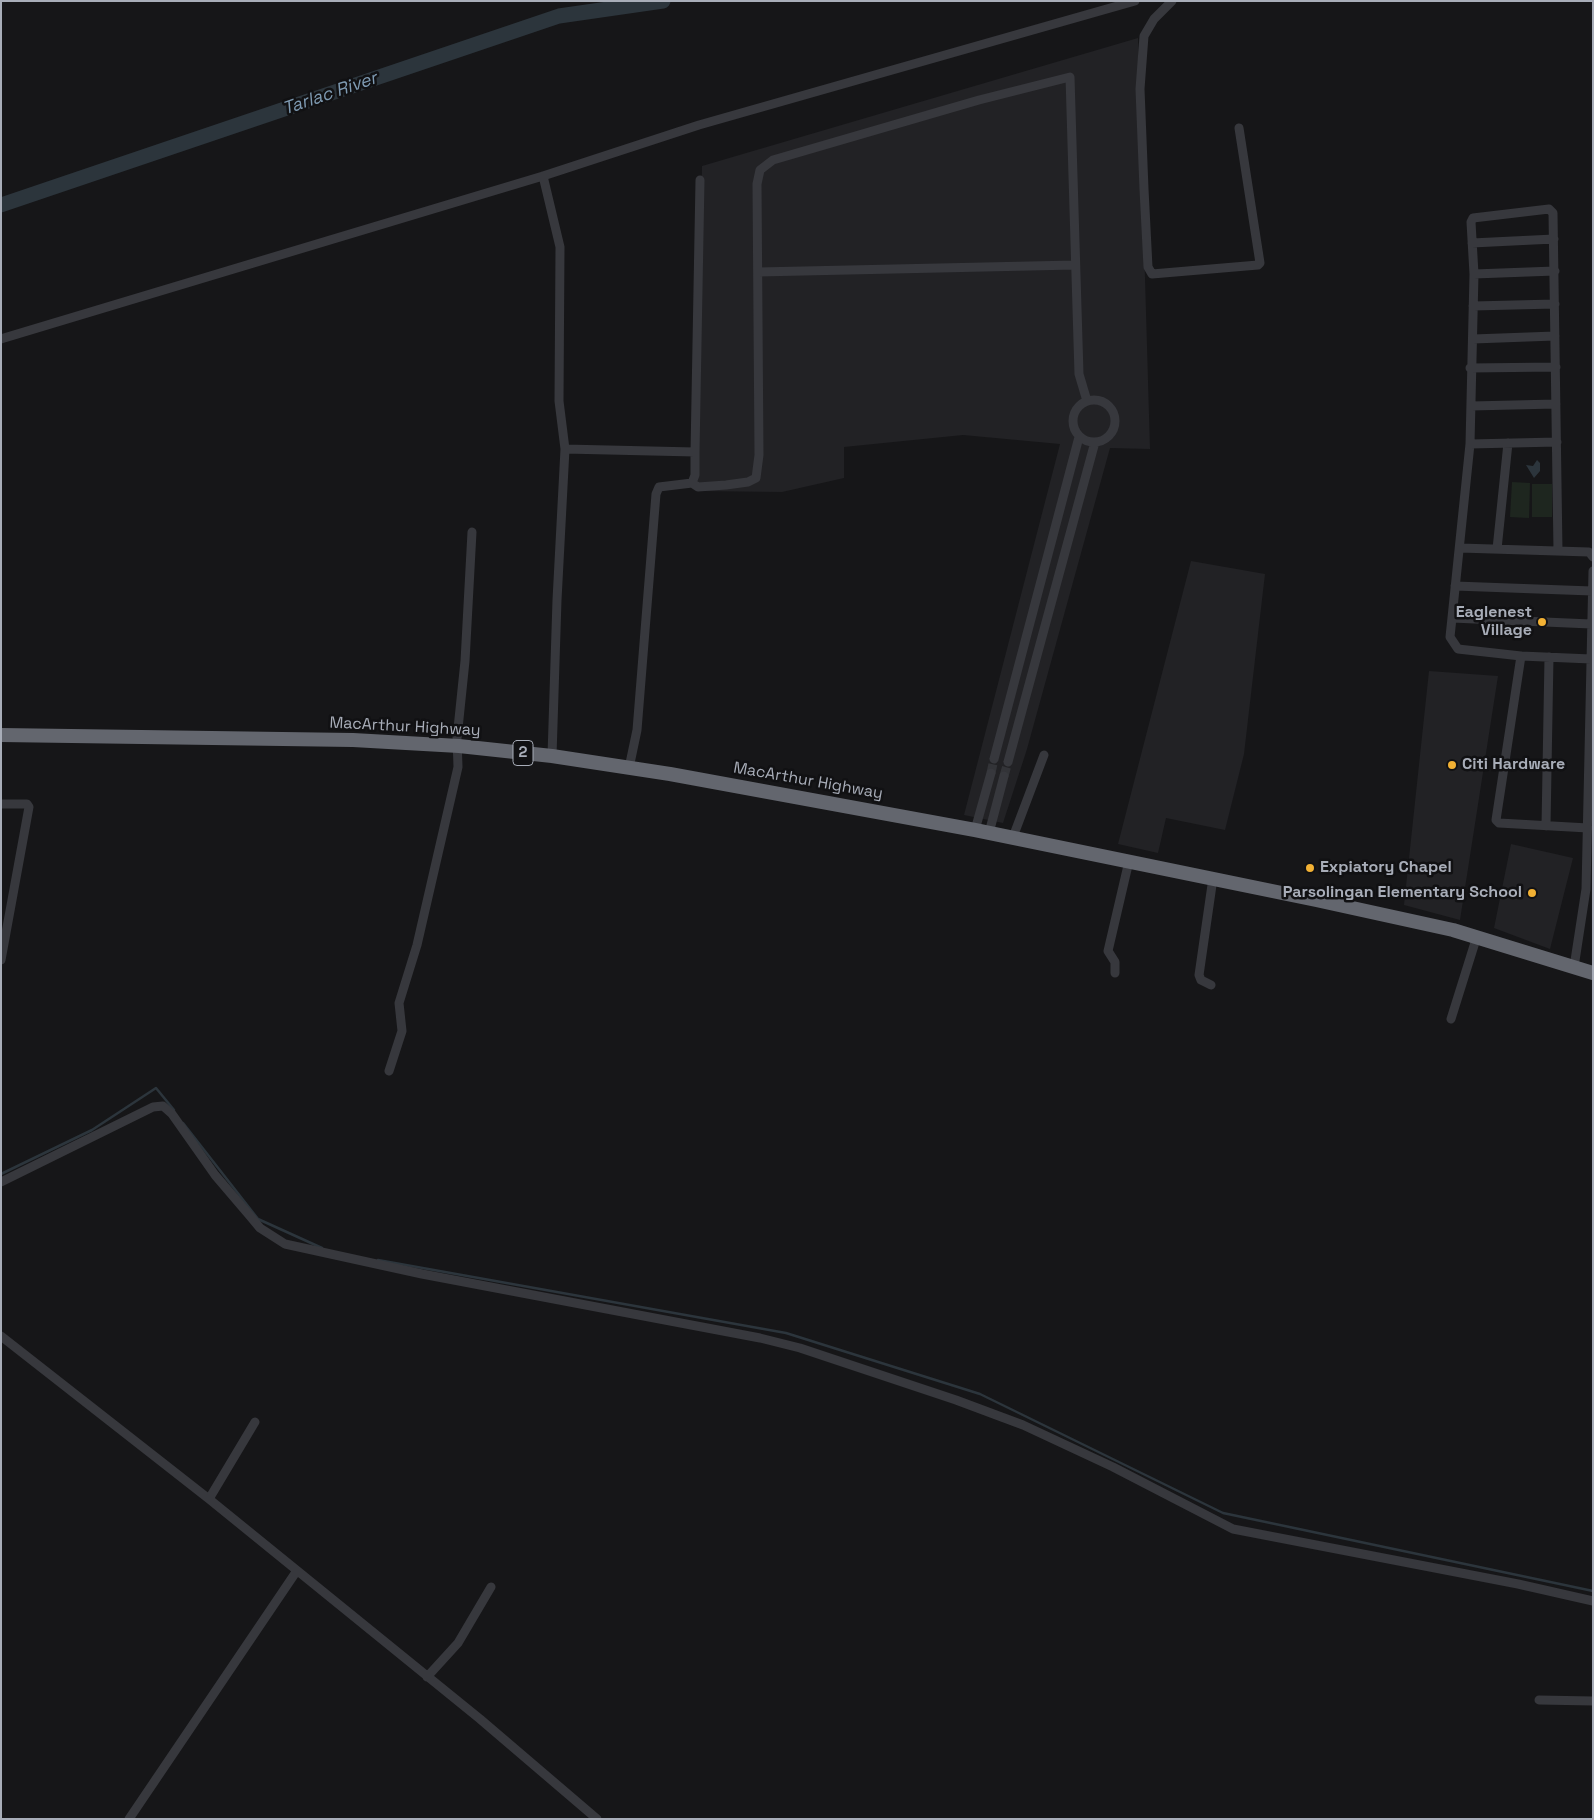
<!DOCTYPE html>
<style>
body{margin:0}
#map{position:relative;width:1594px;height:1820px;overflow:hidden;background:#161618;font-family:"Space Grotesk",sans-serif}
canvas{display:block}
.frame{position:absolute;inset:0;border:2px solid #a8adb8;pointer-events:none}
</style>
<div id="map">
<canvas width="1594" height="1820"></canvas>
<div class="frame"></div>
</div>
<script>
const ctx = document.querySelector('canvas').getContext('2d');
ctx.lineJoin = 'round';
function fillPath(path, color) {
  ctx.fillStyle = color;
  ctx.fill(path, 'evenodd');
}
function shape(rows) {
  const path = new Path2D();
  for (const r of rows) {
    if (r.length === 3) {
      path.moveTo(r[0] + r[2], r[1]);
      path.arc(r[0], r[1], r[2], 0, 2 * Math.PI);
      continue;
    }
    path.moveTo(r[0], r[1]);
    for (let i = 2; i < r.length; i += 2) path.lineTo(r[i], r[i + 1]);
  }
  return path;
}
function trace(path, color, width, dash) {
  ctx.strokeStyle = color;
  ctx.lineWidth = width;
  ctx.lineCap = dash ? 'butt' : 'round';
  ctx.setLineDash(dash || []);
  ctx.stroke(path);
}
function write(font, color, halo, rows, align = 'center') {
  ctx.font = font + ' "Space Grotesk",sans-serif';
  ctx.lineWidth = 5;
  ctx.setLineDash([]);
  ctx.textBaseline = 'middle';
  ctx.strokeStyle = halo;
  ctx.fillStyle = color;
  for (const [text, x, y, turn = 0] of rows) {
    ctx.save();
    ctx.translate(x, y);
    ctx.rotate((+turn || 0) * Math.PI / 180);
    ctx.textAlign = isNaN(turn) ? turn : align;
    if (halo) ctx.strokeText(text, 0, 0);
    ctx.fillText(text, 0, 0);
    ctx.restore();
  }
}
fillPath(shape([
 [1138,38,1150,449,1110,448,1027,749,1003,823,964,815,1060,444,963,435,844,447,844,478,782,492,697,491,702,166],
 [1191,561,1265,574,1244,754,1225,830,1166,818,1158,853,1118,844],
 [1429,671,1498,676,1460,920,1404,905],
 [1511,844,1573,858,1550,949,1494,928]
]), '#222225');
fillPath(shape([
 [1512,482,1530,483,1529,518,1510,517],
 [1532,484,1552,484,1552,517,1532,517]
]), '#1e261f');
fillPath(shape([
 [1537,460,1540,463,1540,471,1534,478,1526,465,1533,466]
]), '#2c353c');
trace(shape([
 [183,1123,258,1219,322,1248],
 [1,1174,92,1130,156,1088,174,1110],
 [378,1260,786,1333,980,1394,1223,1513,1593,1591]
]), '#2c353c', 2.5);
trace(shape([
 [1,205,559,16,663,1]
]), '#2c353c', 15);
trace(shape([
 [991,773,994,759],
 [1004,776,1008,762]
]), '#333438', 9, [9, 4.5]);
trace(shape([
 [1172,1,1154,19,1144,36,1140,89,1144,189,1148,267,1152,274,1258,265,1260,263,1239,128],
 [543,176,560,247,559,401,565,449,557,600,552,756],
 [1472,243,1554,239],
 [758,272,1075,265],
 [1474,274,1555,271],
 [1473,306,1555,304],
 [1,339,543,176,699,125,1135,1],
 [1473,339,1555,336],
 [1470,368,1556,367],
 [1094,421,21],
 [1471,406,1556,404],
 [1470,444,1557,442],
 [565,449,695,452,700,180],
 [692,483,698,487,726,485,748,482,756,478,759,455,757,184,760,170,773,160,979,100,1070,77,1079,374,1087,401],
 [1460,548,1589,552,1593,557],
 [1497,549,1508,443],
 [1558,551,1553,213,1549,209,1473,218,1471,222,1474,274,1470,444,1450,637,1458,649,1521,656,1591,659],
 [1455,586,1592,591],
 [1452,618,1591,624],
 [1521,656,1496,820,1499,823,1588,828],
 [994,759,1079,437],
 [1008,762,1095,442],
 [629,768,637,730,656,494,659,487,692,483,695,475,695,452],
 [1,804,27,804,29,807,1,960],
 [1546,826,1549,657],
 [975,830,991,773],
 [989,833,1004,776],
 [1013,837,1044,755],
 [1574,967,1586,889,1593,571],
 [1115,973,1115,962,1108,951,1129,861],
 [1211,985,1201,980,1199,975,1213,878],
 [1451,1019,1477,936],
 [389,1071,402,1031,399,1003,417,945,458,767,457,738,465,661,472,532],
 [1,1182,153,1107,163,1106,172,1114,215,1175,250,1216,260,1228,285,1244,422,1274,760,1338,800,1348,956,1400,1023,1425,1113,1467,1233,1529,1518,1584,1593,1601],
 [1,1336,209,1499,480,1719,597,1819],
 [209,1499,255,1422],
 [427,1677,458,1643,491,1587],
 [1539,1700,1593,1701],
 [129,1819,296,1572]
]), '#37383d', 9);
trace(shape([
 [1,735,353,740,459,746,552,756,670,774,975,830,1316,900,1453,930,1593,973]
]), '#63666e', 14);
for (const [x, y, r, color] of [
 [1542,622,5,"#f2b134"],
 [1452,765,5,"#f2b134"],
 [1310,868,5,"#f2b134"],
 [1532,893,5,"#f2b134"]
]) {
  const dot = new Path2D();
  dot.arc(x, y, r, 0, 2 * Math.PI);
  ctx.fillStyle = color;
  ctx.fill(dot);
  trace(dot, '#111113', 2);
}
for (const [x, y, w] of [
 [523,753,20]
]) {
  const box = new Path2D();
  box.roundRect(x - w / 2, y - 12.5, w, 25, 4);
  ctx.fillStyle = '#111113';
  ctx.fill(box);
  trace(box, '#a8adb8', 1);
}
write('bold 15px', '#a8adb8', null, [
 ["2",523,753]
]);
write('bold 16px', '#a8adb8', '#111113', [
 ["Eaglenest",1532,613],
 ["Village",1532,631],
 ["Citi Hardware",1462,765,"left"],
 ["Expiatory Chapel",1320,868,"left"],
 ["Parsolingan Elementary School",1522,893]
], 'right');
write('16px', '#a8adb8', '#111113', [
 ["MacArthur Highway",405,727,3],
 ["MacArthur Highway",808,781,10]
]);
write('italic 18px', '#7f9bb3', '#111113', [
 ["Tarlac River",330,94,-19]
]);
</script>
